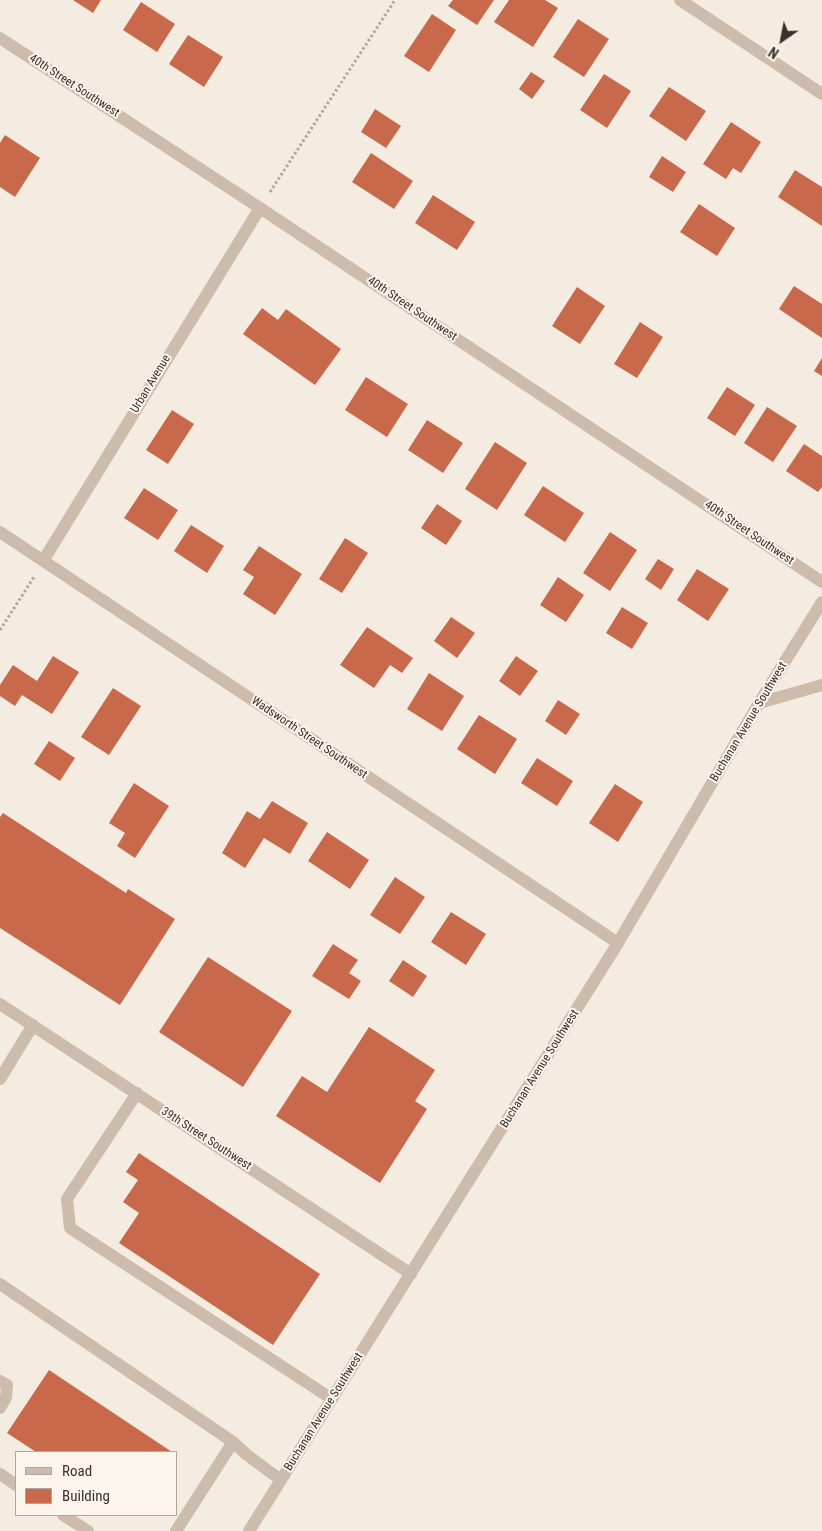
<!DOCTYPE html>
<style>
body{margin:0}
#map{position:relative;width:822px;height:1531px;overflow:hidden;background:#f4ebe1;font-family:"Roboto Condensed",sans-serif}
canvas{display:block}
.legend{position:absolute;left:15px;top:1451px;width:162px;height:65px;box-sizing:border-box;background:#fbf5ee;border:1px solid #aea6a0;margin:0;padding:6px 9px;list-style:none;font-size:15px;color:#3b302b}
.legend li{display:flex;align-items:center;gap:10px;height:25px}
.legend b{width:25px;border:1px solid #aea6a0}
.north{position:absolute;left:757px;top:15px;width:50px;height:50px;-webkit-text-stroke:4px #fbf5ee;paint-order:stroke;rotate:213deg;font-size:14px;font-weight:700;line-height:20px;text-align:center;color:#3b302b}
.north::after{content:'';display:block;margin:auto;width:18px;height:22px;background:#3b302b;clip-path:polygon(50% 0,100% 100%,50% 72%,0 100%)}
</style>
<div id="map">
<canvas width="822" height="1531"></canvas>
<ul class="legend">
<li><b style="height:6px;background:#cdbbac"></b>Road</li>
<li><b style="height:14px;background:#c8694b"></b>Building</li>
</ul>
<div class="north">N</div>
</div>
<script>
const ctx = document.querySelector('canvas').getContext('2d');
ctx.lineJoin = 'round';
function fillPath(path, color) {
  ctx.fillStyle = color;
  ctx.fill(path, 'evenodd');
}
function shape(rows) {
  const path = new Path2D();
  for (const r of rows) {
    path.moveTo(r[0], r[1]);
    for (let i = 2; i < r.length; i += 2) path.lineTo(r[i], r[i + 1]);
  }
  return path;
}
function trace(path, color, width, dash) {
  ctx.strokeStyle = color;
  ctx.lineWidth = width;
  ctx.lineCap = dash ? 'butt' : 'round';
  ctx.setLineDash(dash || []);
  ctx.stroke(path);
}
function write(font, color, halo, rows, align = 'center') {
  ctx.font = font + ' "Roboto Condensed",sans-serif';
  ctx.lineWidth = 4;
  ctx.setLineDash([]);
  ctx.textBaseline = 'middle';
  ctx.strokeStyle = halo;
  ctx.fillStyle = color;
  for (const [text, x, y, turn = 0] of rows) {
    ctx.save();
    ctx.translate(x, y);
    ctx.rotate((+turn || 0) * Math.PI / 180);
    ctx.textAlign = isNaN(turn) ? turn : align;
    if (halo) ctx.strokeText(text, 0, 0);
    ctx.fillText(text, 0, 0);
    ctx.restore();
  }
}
fillPath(shape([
 [73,0,101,0,93,13],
 [453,0,494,0,477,25,448,6],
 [509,0,545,0,558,8,533,47,494,22],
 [141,2,175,24,157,52,123,30],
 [432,14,456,30,429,72,404,56],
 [578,19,609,39,584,77,553,57],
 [188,35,223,57,204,87,169,64],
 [531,72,545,81,532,99,519,89],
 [604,74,631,91,607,128,580,110],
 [669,87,706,111,686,141,649,116],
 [375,109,401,126,386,148,361,132],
 [731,122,761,142,741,173,733,168,726,179,703,164],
 [5,135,40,158,15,197,0,187,0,143],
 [371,153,413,181,394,209,352,182],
 [662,156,686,172,673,192,649,177],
 [795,170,822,187,822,226,778,197],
 [433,195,475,222,457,250,415,223],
 [699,204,735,228,717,256,680,232],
 [794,286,822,304,822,338,779,309],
 [577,287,605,306,580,344,552,326],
 [262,308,278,320,286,309,341,349,315,385,243,334],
 [640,322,663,337,637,378,614,364],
 [822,358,822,376,814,371],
 [366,377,408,404,387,437,345,410],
 [727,387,755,405,735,436,707,418],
 [767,407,797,426,773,462,744,443],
 [172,410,194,424,168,464,146,450],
 [427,420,463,443,443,473,408,450],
 [495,442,527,463,497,510,465,489],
 [804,444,822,456,822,487,818,492,786,471],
 [543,486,584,513,565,542,524,515],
 [144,488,178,510,158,540,124,518],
 [437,504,462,521,446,545,421,528],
 [191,525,224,546,207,573,174,551],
 [610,532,637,550,610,591,583,573],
 [345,538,368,553,342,593,319,579],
 [259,546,302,574,275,615,243,594,254,577,243,570],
 [658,559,674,569,661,590,645,579],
 [697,569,729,589,708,621,677,600],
 [558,577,584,595,566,622,540,605],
 [622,607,648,623,632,649,606,633],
 [451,617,475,633,457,658,434,641],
 [367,627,413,658,402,673,390,665,374,688,340,665],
 [53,656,79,672,52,714,22,695,15,706,0,696,0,685,13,665,37,681],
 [516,656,538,671,520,696,499,681],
 [429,673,464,696,442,731,407,709],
 [113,688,141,706,109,755,81,737],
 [558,700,580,714,566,735,545,721],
 [479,715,517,739,495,774,457,749],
 [49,741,75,758,60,781,34,764],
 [537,758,573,781,557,806,521,783],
 [134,783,169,806,135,858,117,846,125,833,109,823],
 [615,784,643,802,618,842,589,823],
 [272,801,308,823,290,854,264,838,245,868,222,853,247,811,260,819],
 [3,813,126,893,128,889,175,919,120,1005,0,928,0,817],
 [327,832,369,860,350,889,308,861],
 [395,877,425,897,400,934,370,915],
 [451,912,486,934,466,965,431,942],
 [333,944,358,960,349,973,361,981,349,999,312,976],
 [208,957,292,1011,243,1087,159,1032],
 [403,960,427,976,413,997,389,981],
 [369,1027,435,1070,415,1101,427,1109,380,1183,276,1116,302,1076,327,1092],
 [139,1153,320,1274,273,1345,119,1243,139,1213,123,1202,138,1180,126,1172],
 [49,1370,172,1452,36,1452,7,1433]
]), '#c8694b');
trace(shape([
 [270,192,395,0],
 [0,630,34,577]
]), '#b9a596', 3, [2.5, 2.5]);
trace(shape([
 [680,0,822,94],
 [0,38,260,208,822,582],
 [0,532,618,943],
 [43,561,260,208],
 [759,703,822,685],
 [0,1004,411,1274],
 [0,1079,33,1025],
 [137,1093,67,1199,70,1228,332,1399],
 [0,1284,233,1442,176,1531],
 [0,1381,7,1385,6,1398,0,1408],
 [233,1442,247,1455,281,1480],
 [0,1474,16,1485],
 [63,1515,88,1531],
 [249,1531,618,943,759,703,822,602]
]), '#cdbbac', 12);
write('12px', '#3b302b', '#fbf5ee', [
 ["40th Street Southwest",74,86,33],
 ["40th Street Southwest",412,309,34],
 ["Urban Avenue",151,384,-59],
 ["40th Street Southwest",749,533,34],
 ["Buchanan Avenue Southwest",749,722,-59],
 ["Wadsworth Street Southwest",309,738,34],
 ["Buchanan Avenue Southwest",540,1069,-58],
 ["39th Street Southwest",206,1139,33],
 ["Buchanan Avenue Southwest",324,1412,-58]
]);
</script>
